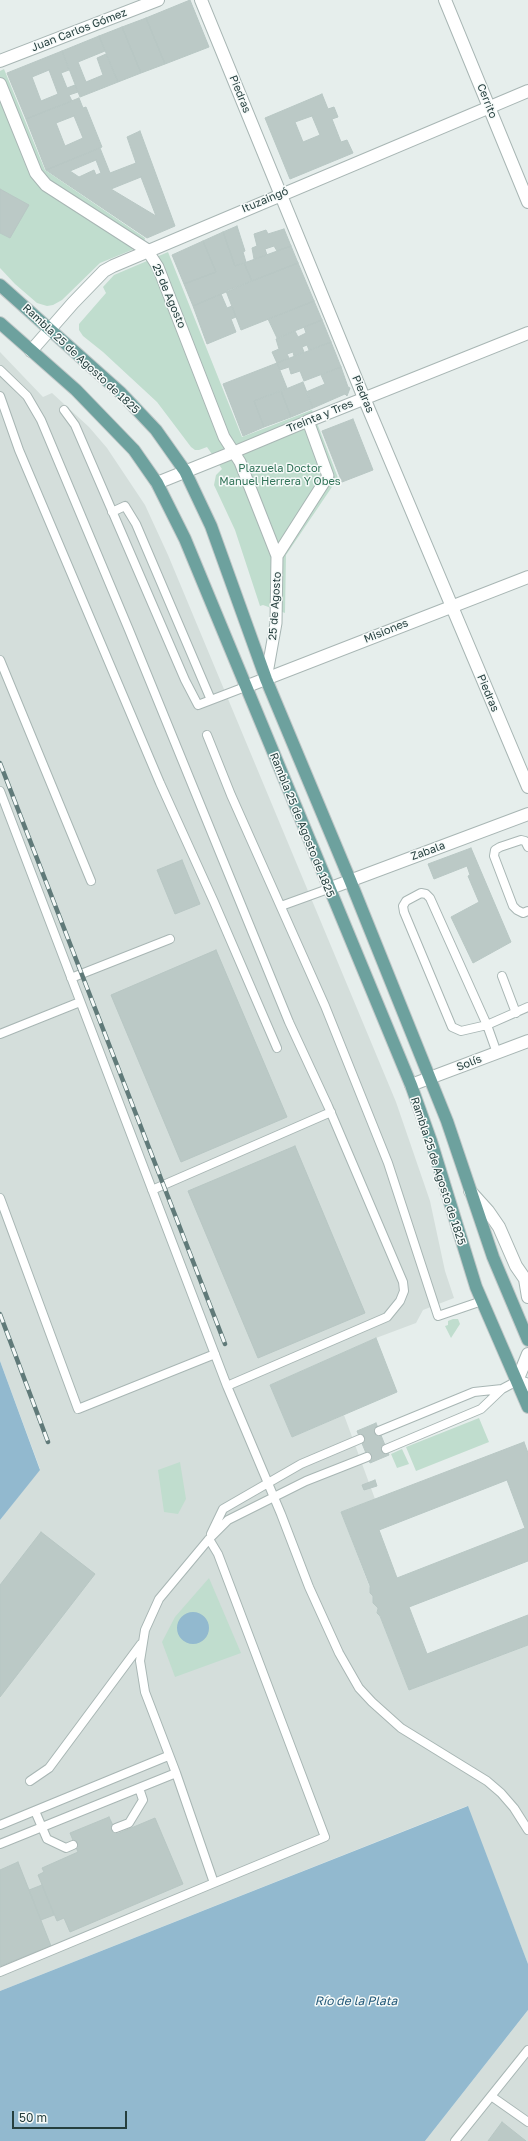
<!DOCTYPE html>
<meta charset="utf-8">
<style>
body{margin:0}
#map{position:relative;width:528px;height:2141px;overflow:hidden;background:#e6eeec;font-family:"Golos Text",sans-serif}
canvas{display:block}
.scale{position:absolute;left:12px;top:2111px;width:115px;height:18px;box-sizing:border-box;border:2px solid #253f3e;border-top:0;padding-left:5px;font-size:12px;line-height:14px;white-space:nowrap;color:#253f3e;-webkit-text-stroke:3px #f6faf9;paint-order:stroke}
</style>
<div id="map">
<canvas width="528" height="2141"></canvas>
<div class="scale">50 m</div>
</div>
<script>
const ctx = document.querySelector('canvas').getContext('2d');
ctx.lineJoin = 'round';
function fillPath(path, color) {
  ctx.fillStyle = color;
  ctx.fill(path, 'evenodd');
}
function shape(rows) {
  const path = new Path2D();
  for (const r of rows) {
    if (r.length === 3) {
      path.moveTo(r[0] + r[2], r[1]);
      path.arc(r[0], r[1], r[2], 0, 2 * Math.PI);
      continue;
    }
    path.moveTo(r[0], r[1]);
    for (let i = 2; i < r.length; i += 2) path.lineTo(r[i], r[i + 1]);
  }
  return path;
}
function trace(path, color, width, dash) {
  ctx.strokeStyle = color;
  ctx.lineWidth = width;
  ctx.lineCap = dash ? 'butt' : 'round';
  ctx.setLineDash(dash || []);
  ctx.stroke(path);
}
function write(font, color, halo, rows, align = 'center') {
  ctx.font = font + ' "Golos Text",sans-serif';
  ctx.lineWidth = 3;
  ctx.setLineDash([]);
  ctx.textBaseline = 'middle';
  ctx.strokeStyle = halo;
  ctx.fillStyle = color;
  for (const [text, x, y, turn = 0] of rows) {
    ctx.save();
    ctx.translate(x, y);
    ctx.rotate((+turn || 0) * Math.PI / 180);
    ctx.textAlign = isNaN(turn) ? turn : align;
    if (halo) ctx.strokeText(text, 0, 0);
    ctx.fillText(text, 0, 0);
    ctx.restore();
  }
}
fillPath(shape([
 [0,352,43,397,52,393,89,427,107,448,145,505,168,555,396,1102,430,1201,445,1271,454,1298,423,1310,416,1323,376,1338,270,1385,292,1437,344,1415,375,1499,341,1512,373,1596,373,1603,378,1608,377,1613,380,1616,409,1690,528,1645,528,1964,467,1806,0,1991,0,1520,40,1469,0,1361],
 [528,2010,528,2141,425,2141]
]), '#d4dedb');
fillPath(shape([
 [4,69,45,170,145,238,144,245,100,263,62,300,53,305,47,306,37,303,15,284,0,268,0,71],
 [168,252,242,437,312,410,338,478,286,555,285,613,263,605,260,606,235,530,214,485,216,475,222,469,207,447,199,450,195,450,191,447,157,402,103,352,83,336,79,330,79,324,106,293,103,287,114,275],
 [453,1319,458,1319,460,1324,451,1338,445,1326,448,1325,448,1321],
 [479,1418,489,1442,416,1471,406,1447],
 [402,1449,409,1464,397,1468,391,1454],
 [180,1462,186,1499,178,1514,164,1512,158,1470],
 [209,1578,241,1653,175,1677,162,1642,175,1617]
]), '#c0ddce');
fillPath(shape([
 [0,1361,40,1470,0,1520],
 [193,1628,16],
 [468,1806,528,1964,528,2010,425,2141,0,2141,0,1991]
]), '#92b9cf');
const building = shape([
 [190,0,209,47,165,64,146,18,190,0],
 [146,18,165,64,141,73,122,27,146,18],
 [122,27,141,73,118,82,99,36,122,27],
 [99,36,105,51,78,62,86,82,103,75,97,58,106,54,118,82,80,97,62,51,99,36],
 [62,51,69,70,61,73,67,88,75,85,78,92,69,95,72,101,26,119,7,73,62,51],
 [49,70,58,94,41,101,32,77,49,70],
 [322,94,328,109,334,107,338,117,332,119,341,142,347,140,353,153,290,179,265,118,322,94],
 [312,116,320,135,303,142,295,122,312,116],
 [79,98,83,108,86,107,102,147,46,170,26,119,79,98],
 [74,116,83,138,65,146,56,123,74,116],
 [140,131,175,226,147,238,46,170,100,148,110,173,136,163,127,137,140,131],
 [96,160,101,173,96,175,94,170,79,177,70,171,96,160],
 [141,177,156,216,111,189,141,177],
 [0,189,29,205,10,238,0,233,0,189],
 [237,226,245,251,243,252,246,262,235,266,223,232,237,226],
 [284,229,291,246,277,251,274,246,265,249,267,255,254,259,252,248,257,246,254,234,266,230,268,234,284,229],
 [223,232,235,266,244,263,252,281,193,306,184,284,216,272,203,241,223,232],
 [203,241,216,272,184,284,172,255,203,241],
 [291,246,298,263,252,281,244,263,291,246],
 [298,263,314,301,241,330,226,291,298,263],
 [221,294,227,308,232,306,236,317,231,319,236,332,207,344,193,306,221,294],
 [314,301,322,320,277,338,268,319,314,301],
 [322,320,331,342,309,350,307,345,302,347,304,352,294,356,293,352,287,354,289,358,277,363,272,352,279,349,276,339,295,331,298,337,306,333,304,327,322,320],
 [331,342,341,367,304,381,300,371,291,374,289,367,280,370,277,363,331,342],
 [277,363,287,388,254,401,264,427,243,436,223,384,277,363],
 [341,367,348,387,350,388,347,396,345,394,313,408,306,392,325,384,321,375,341,367],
 [303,382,313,408,291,417,281,391,303,382],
 [281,391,291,417,264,427,254,401,281,391],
 [353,419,373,470,342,482,322,431,353,419],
 [471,848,511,942,473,963,451,917,479,902,468,876,470,875,467,866,434,879,428,864,471,848],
 [182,860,200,904,175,914,157,870,182,860],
 [216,950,287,1117,181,1162,111,995,216,950],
 [295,1146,365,1313,258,1358,188,1191,295,1146],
 [376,1338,397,1392,292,1437,270,1385,376,1338],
 [376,1423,389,1455,370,1463,357,1431,376,1423],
 [524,1442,528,1453,528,1561,409,1607,427,1654,528,1615,528,1645,409,1690,380,1616,377,1613,378,1608,373,1603,373,1596,370,1593,370,1586,341,1512,524,1442],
 [507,1480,525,1528,397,1578,379,1530,507,1480],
 [375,1480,377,1486,364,1490,362,1485,375,1480],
 [41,1532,95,1574,0,1697,0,1585,41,1532],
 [109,1817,117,1834,155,1818,183,1884,70,1932,64,1918,57,1921,38,1875,44,1872,42,1868,78,1852,70,1833,109,1817],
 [18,1862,51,1946,0,1966,0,1870,18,1862],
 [42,1885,54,1915,41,1920,29,1890,42,1885],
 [502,2122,526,2141,488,2141,502,2122]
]);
fillPath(building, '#bbc9c6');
trace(building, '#b8c7c4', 1);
const service = shape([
 [0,370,27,396,41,420,129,630,289,1022,328,1106,403,1282,404,1291,400,1301,387,1317,227,1386],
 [0,396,19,450,160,783,214,902,277,1048],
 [64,410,75,425,185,680,198,705,245,687],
 [112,512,125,506,136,524,211,700],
 [0,660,91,881],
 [207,735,231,795,325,1006,388,1163,438,1316,482,1301],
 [0,791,227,1386,281,1514,309,1587,339,1653,359,1688,372,1702,401,1728,487,1781,501,1793,514,1808,528,1830],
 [528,847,525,841,521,840,500,847,495,850,494,856,513,906,517,910,523,913,528,911],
 [281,906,328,889],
 [502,976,516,1013],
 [71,978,170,939],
 [0,1034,80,1002],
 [497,1053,487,1025,430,898,426,894,421,893,406,901,403,906,404,912,452,1027,461,1031,487,1025,528,1007],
 [152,1190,331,1112],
 [0,1198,78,1409,215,1354],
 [379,1431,474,1392,502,1389],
 [386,1449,481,1409,502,1389,517,1381],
 [211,1534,223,1509,301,1464,360,1439],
 [209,1539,218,1554,325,1837,214,1883],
 [30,1781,49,1768,141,1644],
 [35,1811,47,1839,66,1848,73,1845],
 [0,1825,168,1756],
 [116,1828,129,1823,143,1800,139,1788],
 [0,1844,176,1773],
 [0,1972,214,1883,176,1773,145,1692,140,1661,145,1630,159,1599,209,1539,228,1520,306,1481,367,1457],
 [491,2096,528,2122],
 [455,2141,528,2050]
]);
const pedestrian = shape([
 [147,250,158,267,224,437,240,462,277,556,276,623,266,679],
 [234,452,308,421,328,476,277,556]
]);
const minor = shape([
 [201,0,364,398,528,787],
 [0,61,158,0],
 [0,84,36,173,46,185,147,250],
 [31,351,73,303,104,271,113,266,528,91],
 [308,421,528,333],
 [157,483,234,452],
 [245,687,528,577],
 [328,889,528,814],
 [411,1085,528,1041],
 [470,1191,488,1211,499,1227,516,1266,525,1279,528,1297],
 [528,1354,517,1381,528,1385]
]);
const tertiary = shape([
 [445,0,528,202]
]);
const primary = shape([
 [0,285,121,393,156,430,185,471,211,526,266,679,350,880,447,1121,493,1257,528,1340],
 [0,323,76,390,134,450,157,483,185,539,411,1085,431,1141,476,1287,528,1407]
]);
trace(service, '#a8b6b4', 10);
trace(pedestrian, '#a8b6b4', 13);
trace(minor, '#a8b6b4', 14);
trace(tertiary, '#a8b6b4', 14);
trace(primary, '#c2c9c9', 14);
trace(service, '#fff', 8);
trace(pedestrian, '#fff', 11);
trace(minor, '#fff', 12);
trace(tertiary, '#fff', 12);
trace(primary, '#6da19e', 12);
const rail = shape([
 [0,763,225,1344],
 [0,1314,48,1442]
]);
trace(rail, '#607a79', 4.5);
trace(rail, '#f6faf9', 3, [9]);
write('11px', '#253f3e', '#f6faf9', [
 ["Juan Carlos Gómez",79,30,-21],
 ["Piedras",240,94,68],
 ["Cerrito",487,101,68],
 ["Ituzaingó",265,200,-23],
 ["25 de Agosto",169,296,67],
 ["Rambla 25 de Agosto de 1825",81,359,43],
 ["Piedras",363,394,67],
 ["Treinta y Tres",320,416,-22],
 ["25 de Agosto",275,606,-86],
 ["Misiones",386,631,-22],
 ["Piedras",488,693,67],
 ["Rambla 25 de Agosto de 1825",302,825,68],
 ["Zabala",428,851,-20],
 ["Solís",469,1063,-21],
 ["Rambla 25 de Agosto de 1825",438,1171,72]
]);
write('11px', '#327459', '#f6faf9', [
 ["Plazuela Doctor",280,469],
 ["Manuel Herrera Y Obes",280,482]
]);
write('italic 12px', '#225878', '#f6faf9', [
 ["Río de la Plata",356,2001]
]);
</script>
